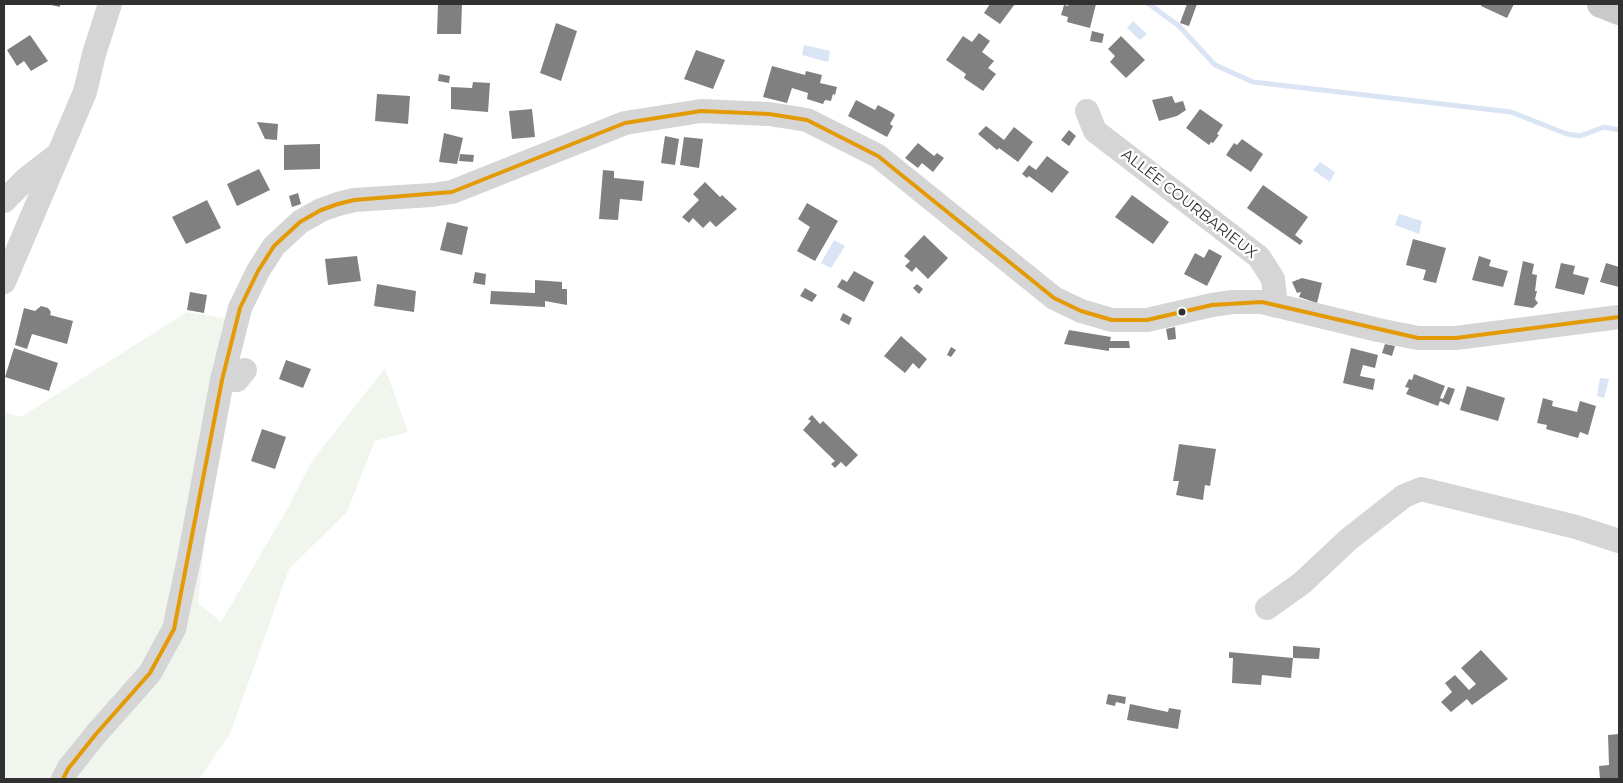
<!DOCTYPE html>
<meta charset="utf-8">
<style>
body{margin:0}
#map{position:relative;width:1623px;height:783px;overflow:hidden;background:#fff;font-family:Montserrat,sans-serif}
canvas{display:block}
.frame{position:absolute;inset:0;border:5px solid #313131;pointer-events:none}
</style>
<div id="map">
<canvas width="1623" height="783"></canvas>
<div class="frame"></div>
</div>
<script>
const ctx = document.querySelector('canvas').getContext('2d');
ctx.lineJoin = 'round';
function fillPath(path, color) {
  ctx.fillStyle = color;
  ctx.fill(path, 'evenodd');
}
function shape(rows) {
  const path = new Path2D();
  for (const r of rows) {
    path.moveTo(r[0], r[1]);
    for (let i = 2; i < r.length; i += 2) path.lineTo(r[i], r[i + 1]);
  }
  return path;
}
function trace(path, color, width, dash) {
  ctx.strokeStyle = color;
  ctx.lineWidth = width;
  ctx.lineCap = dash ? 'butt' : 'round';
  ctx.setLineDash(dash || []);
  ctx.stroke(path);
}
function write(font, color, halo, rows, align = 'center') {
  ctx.font = font + ' Montserrat,sans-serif';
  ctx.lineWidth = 5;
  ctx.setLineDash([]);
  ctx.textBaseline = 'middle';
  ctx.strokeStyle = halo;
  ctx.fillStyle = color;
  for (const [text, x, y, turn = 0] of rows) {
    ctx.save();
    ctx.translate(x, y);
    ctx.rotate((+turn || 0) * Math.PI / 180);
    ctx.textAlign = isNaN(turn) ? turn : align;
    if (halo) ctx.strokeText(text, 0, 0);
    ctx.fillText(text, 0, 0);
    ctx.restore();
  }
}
fillPath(shape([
 [187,312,228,319,198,603,221,622,289,506,312,461,385,368,408,432,375,441,347,512,289,569,230,734,199,779,4,779,4,412,21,417]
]), '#f0f6ed');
fillPath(shape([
 [1133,21,1147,34,1140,40,1127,28],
 [804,45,830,51,828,62,802,55],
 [1320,162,1335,172,1330,182,1313,170],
 [1399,214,1422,221,1419,234,1395,225],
 [834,240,845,246,831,268,821,263],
 [1600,378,1609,379,1604,398,1597,396]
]), '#d9e4f4');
trace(shape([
 [1149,4,1179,26,1215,65,1253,82,1511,112,1567,134,1580,136,1604,127,1619,130]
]), '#d9e4f4', 5);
fillPath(shape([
 [47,4,60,4,60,7],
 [438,4,462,4,461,34,437,34],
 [990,4,1015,4,1000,24,984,13],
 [1069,4,1096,4,1090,28,1067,22,1068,17,1061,15,1064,5,1068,6],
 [1187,4,1197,4,1189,26,1180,23],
 [1482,4,1514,4,1507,18,1481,6],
 [556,23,577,31,561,81,540,73],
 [1092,31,1104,34,1102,43,1090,41],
 [979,33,990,41,982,52,994,61,988,68,996,74,983,91,964,78,966,74,946,60,963,36,972,42],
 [30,35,48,61,31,71,24,61,17,66,7,50],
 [1121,36,1145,60,1126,78,1110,62,1115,56,1108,49],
 [696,50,725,60,713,89,684,79],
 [772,66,805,75,806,71,822,75,820,83,837,87,835,95,833,94,831,101,825,100,823,104,807,99,808,93,792,88,787,103,763,97],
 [439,74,450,76,449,83,438,81],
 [473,82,490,83,488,112,451,109,451,87,472,88],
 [377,94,410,96,408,124,375,121],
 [1172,96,1175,103,1183,101,1186,110,1177,116,1159,121,1152,100],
 [856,100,875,110,878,105,893,113,895,115,890,124,893,126,887,137,848,116],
 [532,109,535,137,512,139,509,111],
 [1200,109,1223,125,1217,134,1219,135,1213,143,1211,142,1209,145,1186,128],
 [257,122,278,124,277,140,265,139],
 [986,126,1004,140,1014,127,1033,142,1018,162,999,148,997,150,978,134],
 [1069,130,1076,136,1069,146,1061,140],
 [444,133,463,138,457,164,439,162],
 [665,136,679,139,675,165,661,163],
 [684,137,703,139,699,168,680,165],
 [1242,139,1263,154,1251,172,1226,155,1234,143,1237,145],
 [918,143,934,156,937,153,944,158,933,172,922,163,918,168,905,158],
 [320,144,320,169,284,170,284,145],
 [460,154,474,155,473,162,459,161],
 [1047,156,1069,172,1052,193,1029,176,1027,178,1022,174,1029,165,1036,170],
 [259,169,270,190,237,206,227,184],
 [603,170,614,171,614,178,644,181,642,201,620,199,618,220,599,219],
 [705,182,720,197,722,195,737,209,716,227,710,221,703,228,693,218,689,223,682,217,699,200,693,194],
 [1263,185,1308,217,1295,235,1303,241,1300,245,1247,208],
 [298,193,301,204,292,207,289,196],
 [1132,195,1169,222,1153,244,1115,217],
 [207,200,221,228,186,244,172,217],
 [807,203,838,221,815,261,797,251,810,227,798,219],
 [447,222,468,227,462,255,440,250],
 [924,235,948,258,928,279,916,267,912,272,905,266,910,261,904,256],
 [1413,239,1446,248,1436,283,1423,280,1426,270,1406,265],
 [1209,249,1222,256,1207,286,1184,274,1195,253,1204,258],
 [357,256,361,281,328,285,325,259],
 [1479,256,1491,260,1489,266,1508,271,1503,287,1472,280],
 [1523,261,1534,264,1532,274,1537,275,1535,291,1537,291,1535,299,1538,303,1533,308,1514,305],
 [1561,263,1575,266,1573,274,1589,278,1584,295,1555,288],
 [1606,263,1619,267,1619,287,1600,282],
 [854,271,874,282,864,302,837,287,842,279,847,282],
 [475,272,486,274,485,285,473,283],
 [1302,278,1322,283,1317,303,1299,297,1301,292,1297,293,1292,282],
 [535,280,562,282,562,289,567,289,567,305,545,301,545,307,490,304,491,291,535,293],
 [377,284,416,291,414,312,374,306],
 [917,284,923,289,919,294,913,288],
 [805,288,817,295,812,302,800,296],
 [190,292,207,295,204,313,187,310],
 [41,306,48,308,51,312,50,315,73,321,67,344,32,334,27,349,15,345,24,308,35,311],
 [843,313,852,318,849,325,840,320],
 [1175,327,1176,339,1168,340,1166,329],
 [1069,330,1111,337,1110,341,1129,341,1130,348,1109,348,1109,351,1064,344],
 [901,336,927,359,919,369,913,363,905,373,884,356],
 [1385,344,1395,346,1392,356,1382,353],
 [951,347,956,350,951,357,947,355],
 [14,348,58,363,49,391,5,377],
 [1351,348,1378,355,1375,368,1363,365,1360,376,1375,379,1373,390,1343,383],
 [286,360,311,369,303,388,279,379],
 [1414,374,1445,386,1440,398,1443,399,1448,387,1455,389,1449,405,1440,401,1438,406,1406,394,1409,388,1405,387,1409,379,1412,380],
 [1467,386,1505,398,1498,421,1460,410],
 [1543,398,1553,401,1552,406,1577,412,1580,401,1596,406,1588,435,1580,432,1578,438,1546,429,1547,425,1537,423],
 [812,415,820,424,823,421,858,455,846,467,841,462,835,468,831,464,835,461,803,430,811,421,808,419],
 [262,429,286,437,275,469,251,461],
 [1179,444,1216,449,1210,486,1205,485,1203,500,1176,495,1179,481,1173,481],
 [1293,646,1320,648,1319,659,1293,658],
 [1481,650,1508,679,1472,705,1467,699,1451,712,1441,702,1452,692,1445,683,1455,675,1469,690,1476,684,1461,668],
 [1229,652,1293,658,1291,678,1262,675,1261,685,1232,683,1233,658,1229,658],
 [1108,694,1126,697,1125,704,1116,702,1115,706,1106,704],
 [1130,704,1168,712,1169,708,1181,710,1178,729,1127,720],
 [1619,734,1619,779,1600,779,1599,766,1609,765,1608,735]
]), '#808080');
trace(shape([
 [1087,111,1095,131,1259,257,1273,279,1276,306],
 [4,201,26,179,57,155],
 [4,282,85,92,94,54,110,4],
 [222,380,237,380,245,370],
 [1267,608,1302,583,1349,539,1404,496,1421,489,1576,527,1619,541],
 [63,779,68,769,96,734,150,673,174,629,189,559,222,380,240,308,258,271,274,246,300,222,321,210,338,204,354,200,432,195,452,192,625,123,701,111,769,114,807,120,878,156,1054,298,1081,311,1112,320,1147,320,1212,305,1233,302,1262,302,1378,330,1418,338,1456,338,1619,317]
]), '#d5d5d5', 24);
trace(shape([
 [1601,4,1619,11]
]), '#c9c9c9', 28);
trace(shape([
 [63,779,68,769,96,734,150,673,174,629,222,380,240,308,258,271,274,246,300,222,321,210,338,204,354,200,452,192,625,123,701,111,769,114,807,120,878,156,1054,298,1081,311,1112,320,1147,320,1212,305,1262,302,1418,338,1456,338,1619,317]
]), '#e39a05', 4);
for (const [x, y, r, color] of [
 [1182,312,4.5,"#313131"]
]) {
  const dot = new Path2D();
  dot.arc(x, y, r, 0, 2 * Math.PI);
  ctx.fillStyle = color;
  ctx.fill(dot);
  trace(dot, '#fff', 2);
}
write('15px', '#313131', '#fff', [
 ["ALLÉE COURBARIEUX",1189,204,38]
]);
</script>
